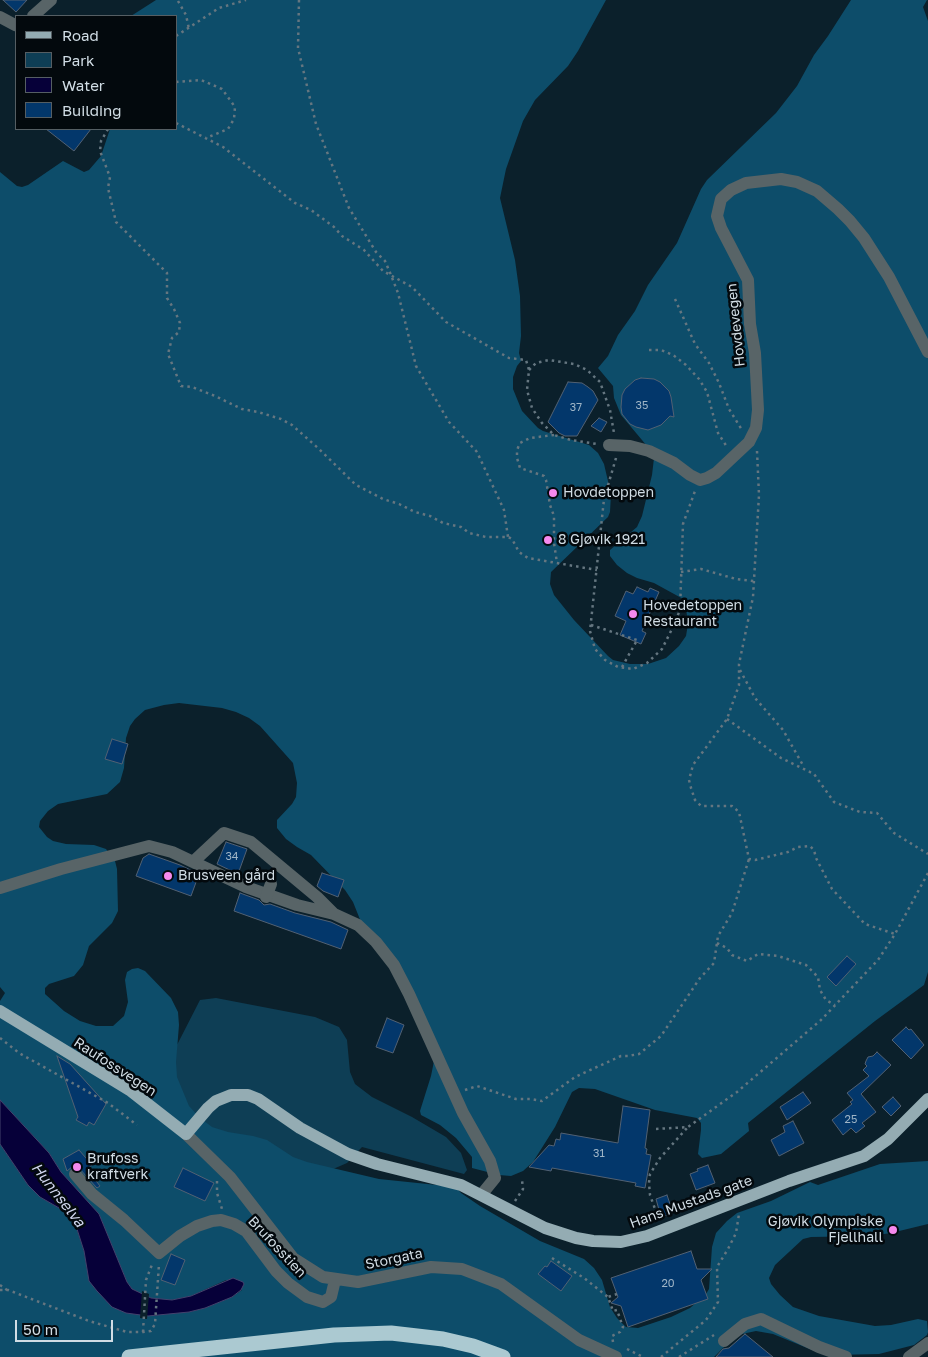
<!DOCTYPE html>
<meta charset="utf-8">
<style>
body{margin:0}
#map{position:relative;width:928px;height:1357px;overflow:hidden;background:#0b202b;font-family:"Golos Text",sans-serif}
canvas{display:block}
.legend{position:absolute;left:15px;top:15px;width:162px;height:115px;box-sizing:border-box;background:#03090d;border:1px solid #555e63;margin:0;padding:6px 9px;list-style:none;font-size:15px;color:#d1dde5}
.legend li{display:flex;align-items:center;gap:10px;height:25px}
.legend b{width:25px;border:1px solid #555e63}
.scale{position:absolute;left:15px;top:1320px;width:98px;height:22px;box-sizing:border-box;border:2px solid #d1dde5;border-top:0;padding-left:6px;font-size:15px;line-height:18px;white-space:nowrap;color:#d1dde5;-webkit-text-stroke:4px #03090d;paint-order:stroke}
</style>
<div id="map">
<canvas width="928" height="1357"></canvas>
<ul class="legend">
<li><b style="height:6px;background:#94acb3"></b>Road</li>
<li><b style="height:14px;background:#0e3e55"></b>Park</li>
<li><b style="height:14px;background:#060039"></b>Water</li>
<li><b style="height:14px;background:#03376b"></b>Building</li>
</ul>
<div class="scale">50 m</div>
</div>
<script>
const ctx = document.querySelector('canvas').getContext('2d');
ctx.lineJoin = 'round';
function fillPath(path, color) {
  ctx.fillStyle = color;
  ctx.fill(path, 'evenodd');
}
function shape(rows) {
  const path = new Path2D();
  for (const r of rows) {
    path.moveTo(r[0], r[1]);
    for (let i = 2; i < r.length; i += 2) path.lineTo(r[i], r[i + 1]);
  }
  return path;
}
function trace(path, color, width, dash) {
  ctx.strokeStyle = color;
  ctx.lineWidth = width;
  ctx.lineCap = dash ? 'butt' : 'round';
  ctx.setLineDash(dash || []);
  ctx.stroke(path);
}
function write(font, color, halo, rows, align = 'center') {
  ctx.font = font + ' "Golos Text",sans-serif';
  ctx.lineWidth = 5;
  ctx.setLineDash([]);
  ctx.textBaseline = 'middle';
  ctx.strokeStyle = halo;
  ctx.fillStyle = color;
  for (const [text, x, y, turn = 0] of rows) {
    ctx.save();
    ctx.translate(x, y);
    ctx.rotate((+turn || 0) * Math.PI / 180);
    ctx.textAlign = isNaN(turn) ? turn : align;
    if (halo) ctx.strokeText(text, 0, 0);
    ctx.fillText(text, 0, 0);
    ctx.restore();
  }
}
fillPath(shape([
 [216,998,315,1017,339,1027,347,1040,350,1072,355,1084,372,1097,412,1117,446,1137,461,1153,467,1170,464,1174,362,1147,347,1163,324,1173,279,1181,148,1080,178,1043,200,1000]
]), '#0e3e55');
fillPath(shape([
 [156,0,606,0,578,51,568,66,535,100,523,121,506,169,500,198,515,260,520,296,521,336,519,353,521,361,517,366,513,377,513,389,522,411,538,428,543,431,589,445,598,453,604,464,611,494,610,512,608,517,551,572,550,584,554,595,574,620,608,656,613,660,630,664,648,664,666,658,679,646,686,636,688,624,685,600,654,583,637,578,627,573,617,565,610,556,610,550,637,527,642,516,652,475,654,458,652,452,621,415,614,398,613,386,598,368,608,356,618,335,635,311,648,285,677,243,701,189,707,180,776,113,797,86,814,55,828,36,851,0,927,0,923,7,928,21,928,972,924,985,875,1021,748,1123,749,1131,721,1154,702,1158,698,1154,701,1130,701,1123,697,1118,655,1110,595,1089,579,1088,572,1092,555,1127,533,1162,523,1171,511,1176,499,1175,472,1168,472,1157,456,1138,440,1125,421,1115,420,1111,431,1076,434,1061,413,997,361,922,353,902,345,890,311,855,297,847,286,839,277,828,277,820,292,804,296,797,297,783,293,763,260,726,249,718,236,712,222,708,179,703,164,705,145,710,135,719,130,726,126,738,124,768,120,782,107,794,58,804,48,811,40,821,39,827,47,837,53,841,66,844,94,845,106,849,115,861,117,869,118,911,112,923,89,946,83,965,74,976,49,984,45,988,45,994,64,1011,80,1021,96,1026,113,1026,124,1016,128,1002,125,980,127,972,132,969,138,968,145,971,171,998,178,1012,179,1025,176,1062,177,1077,189,1106,200,1118,212,1127,228,1132,253,1136,267,1140,293,1157,307,1162,379,1179,456,1187,461,1193,480,1206,540,1241,584,1259,594,1268,602,1280,610,1307,617,1318,626,1327,638,1328,671,1317,690,1308,706,1294,709,1289,712,1247,716,1233,727,1221,737,1213,771,1201,810,1182,818,1185,880,1164,928,1161,928,1224,891,1233,870,1236,811,1237,803,1239,775,1265,769,1278,771,1284,780,1295,793,1307,819,1316,875,1326,891,1325,918,1319,927,1321,928,1332,927,1335,914,1345,879,1354,834,1355,817,1352,773,1334,756,1331,742,1334,729,1342,714,1357,0,1357,0,1144,28,1185,40,1197,66,1212,76,1227,84,1251,89,1281,189,1312,205,1308,232,1297,242,1290,226,1280,191,1296,172,1300,159,1300,151,1298,132,1289,127,1282,99,1214,61,1172,49,1153,0,1100,0,1001,5,993,0,987,0,172,17,186,22,187,28,185,63,161,84,172,89,170,101,156,110,129,176,129,176,16,131,16]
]), '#0d4d6a');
const water = shape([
 [0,1100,49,1153,61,1172,99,1214,127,1282,132,1289,151,1298,172,1300,191,1296,233,1278,243,1282,244,1284,241,1290,232,1297,205,1308,189,1312,148,1316,126,1313,112,1307,97,1291,89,1281,84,1251,76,1226,66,1212,40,1197,28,1185,0,1144,0,1100]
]);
fillPath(water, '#060039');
trace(water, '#43426d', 1);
fillPath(shape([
 [142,1291,149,1294,147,1319,140,1318]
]), '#0b202b');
const building = shape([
 [3,0,27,0,16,12,3,0],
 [46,129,91,129,74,151,46,129],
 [641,378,654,379,660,382,669,391,671,397,674,417,670,416,661,425,648,430,636,427,630,424,622,414,621,407,622,395,625,389,635,380,641,378],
 [568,382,582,383,588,387,593,391,598,400,577,436,565,436,559,433,548,422,568,382],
 [599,418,607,422,601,432,591,426,599,418],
 [637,587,648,592,650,588,659,592,642,631,646,633,641,644,620,635,626,621,615,616,626,591,633,594,637,587],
 [112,739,128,744,122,764,105,759,112,739],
 [226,842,247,849,238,874,217,864,226,842],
 [149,854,180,865,199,874,191,896,136,876,143,858,149,854],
 [322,873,344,880,338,897,323,891,317,886,322,873],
 [240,893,259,900,264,905,270,904,295,913,331,922,348,930,341,949,234,911,240,893],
 [847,956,856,964,836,986,827,977,847,956],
 [387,1018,404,1025,393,1053,376,1047,387,1018],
 [906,1027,909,1030,911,1029,924,1045,911,1059,892,1040,906,1027],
 [877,1052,891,1065,861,1094,876,1112,862,1123,865,1126,856,1133,851,1128,843,1135,832,1120,852,1104,850,1102,853,1100,847,1093,869,1076,863,1070,867,1066,865,1064,866,1061,868,1057,873,1056,877,1052],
 [57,1056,70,1064,106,1104,94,1125,89,1122,87,1126,76,1120,78,1117,57,1056],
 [803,1092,811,1103,787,1120,780,1107,803,1092],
 [893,1097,901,1106,891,1116,882,1107,893,1097],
 [623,1106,650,1110,645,1148,647,1149,646,1154,651,1155,645,1188,635,1186,636,1183,552,1168,551,1171,529,1167,549,1145,554,1146,556,1139,560,1140,561,1133,618,1143,623,1106],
 [793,1121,804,1143,779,1156,771,1140,785,1132,783,1126,793,1121],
 [79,1150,92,1165,87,1169,100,1186,97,1188,78,1167,73,1166,67,1171,63,1159,79,1150],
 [708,1165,715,1183,696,1190,690,1174,698,1171,697,1169,708,1165],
 [183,1168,214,1183,205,1201,174,1187,183,1168],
 [667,1195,673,1213,661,1217,656,1199,667,1195],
 [691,1251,697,1269,712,1269,701,1280,708,1299,628,1327,621,1306,611,1303,618,1297,611,1278,691,1251],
 [171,1254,185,1260,175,1285,161,1280,171,1254],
 [551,1261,572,1276,561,1291,538,1274,545,1266,547,1267,551,1261],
 [745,1334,773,1357,716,1357,723,1349,729,1348,745,1334]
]);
fillPath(building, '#03376b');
trace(building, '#526173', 1);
trace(shape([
 [299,0,298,48,316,124,349,208,376,252,385,261,391,275,398,293,416,366,449,422,477,452,504,510,508,537],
 [178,1,186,15,189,29],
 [176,36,219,8,246,0],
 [176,82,201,80,222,89,235,107,234,119,228,129,206,138],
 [176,123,223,147,295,203,311,210,334,227,342,236,364,250,383,271,412,287,446,322,509,358,526,360,529,370,527,390,532,408,542,423,554,435,571,440,597,444],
 [108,129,101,141,100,151,110,177,108,188,116,222,167,273,167,298,174,309,180,323,179,332,172,338,168,354,181,386,192,387,215,396,242,409,258,412,281,419,292,425,318,448,356,485,383,499,399,504,415,512,430,516,443,523,461,527,469,533,486,537,508,537,512,539,519,552,528,558,597,570],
 [675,299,695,344,709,363,719,383,729,409,742,430],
 [649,350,661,350,673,355,686,365,699,379,707,392,718,433,727,447],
 [529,370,536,363,549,360,574,364,587,370,600,382,610,410,614,433],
 [554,435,530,438,520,443,517,450,517,458,520,468,544,476,546,480,550,505,554,516,554,543,557,563],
 [757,451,759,495,753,597,739,664,739,685,727,719,693,765,689,780,691,788,695,800,701,806,732,806,739,812,749,859,755,860,788,852,798,847,810,846,814,850,816,858,832,889,865,924,895,934],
 [616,458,604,499,590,631,595,649,605,660,618,667,633,669,647,663,662,649,672,629,680,610,683,524,695,491],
 [681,572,701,569,736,579,754,581],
 [591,625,640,641],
 [622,667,636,642],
 [740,670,755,698,783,730,804,767],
 [727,719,781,758,814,774,834,802,860,812,877,813,894,833,928,854],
 [717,943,727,948,732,955,747,961,758,954,778,956,806,965,818,977,820,990,826,1000,835,1005],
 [0,1038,19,1053,108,1103,137,1125],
 [465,1090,477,1086,516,1099,531,1099,542,1101,575,1077,621,1056,628,1056,639,1054,661,1036,700,978,714,963,718,936,732,913,749,859],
 [656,1129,688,1127,737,1092,821,1020,878,960,895,934,928,873],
 [217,1181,217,1193,222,1209],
 [515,1201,523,1189,522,1180],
 [659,1220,650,1195,649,1183,650,1174,660,1158,687,1128],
 [552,1258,584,1278,608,1297],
 [0,1285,7,1290],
 [0,1290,8,1290,89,1321,127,1332,143,1332,151,1331,155,1324,159,1264],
 [143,1332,146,1280,153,1262],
 [613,1342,612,1336,620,1332,623,1327,617,1310,613,1311,608,1297,617,1294],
 [627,1349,643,1357],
 [661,1357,706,1320,718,1302,717,1267,728,1249,736,1233,739,1214],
 [679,1357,714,1335]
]), '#657680', 2.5, [2.5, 4]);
trace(shape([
 [33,16,51,0],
 [0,17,15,25,16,24],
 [609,445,630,446,649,451,674,463,690,475,700,480,707,478,716,473,749,442,756,428,758,410,755,353,750,324,748,280,721,228,717,216,721,199,731,190,746,183,781,179,797,182,817,191,838,209,850,221,864,238,889,277,928,352],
 [193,862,224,833,251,842,317,897,334,914],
 [0,888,61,869,149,846,172,852,246,887,297,905,334,914,358,925,376,942,394,965,409,994,463,1113,490,1161,495,1178,482,1194],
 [186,1134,230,1177,293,1258,323,1277,358,1282,431,1267,462,1269,501,1284,579,1340,616,1357],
 [75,1174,92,1194,124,1220,159,1253,180,1236,197,1226,212,1221,221,1220,234,1224,246,1231,276,1271,288,1283,307,1297,323,1302,331,1297,335,1280],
 [724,1341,745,1324,761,1319,819,1347,846,1357],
 [909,1357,928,1343]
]), '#586467', 12);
trace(shape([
 [0,1011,131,1091,186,1134,208,1108,216,1101,231,1095,248,1095,258,1099,300,1128,348,1154,377,1164,461,1185,545,1228,576,1238,593,1241,621,1242,647,1236,789,1181,864,1156,888,1139,928,1099]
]), '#94acb3', 12);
trace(shape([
 [129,1357,334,1335,391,1333,443,1339,473,1346,503,1357]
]), '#abc9d1', 15);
trace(shape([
 [266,897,271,884]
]), '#586467', 12);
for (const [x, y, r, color] of [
 [553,493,5,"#f589ee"],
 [548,540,5,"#f589ee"],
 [633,614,5,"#f589ee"],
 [168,876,5,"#f589ee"],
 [77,1167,5,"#f589ee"],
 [893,1230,5,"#f589ee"]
]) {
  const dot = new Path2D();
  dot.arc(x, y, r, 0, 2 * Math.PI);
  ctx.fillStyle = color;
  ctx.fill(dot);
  trace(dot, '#03090d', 2);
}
write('11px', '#9eb4c6', null, [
 ["35",642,406],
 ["37",576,408],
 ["34",232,857],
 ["25",851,1120],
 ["31",599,1154],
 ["20",668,1284]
]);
write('14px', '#d1dde5', '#03090d', [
 ["Hovdevegen",736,325,-96],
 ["Raufossvegen",115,1067,33],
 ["Hans Mustads gate",691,1202,-20],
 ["Brufosstien",277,1247,47],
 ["Storgata",394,1259,-12]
]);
write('14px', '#d1dde5', '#03090d', [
 ["Hovdetoppen",563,493],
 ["8 Gjøvik 1921",558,540],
 ["Hovedetoppen",643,606],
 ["Restaurant",643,622],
 ["Brusveen gård",178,876],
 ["Brufoss",87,1159],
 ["kraftverk",87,1175],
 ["Gjøvik Olympiske",883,1222,"right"],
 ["Fjellhall",883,1238,"right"]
], 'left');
write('italic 15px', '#d0d6ed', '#03090d', [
 ["Hunnselva",58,1195,52]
]);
</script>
